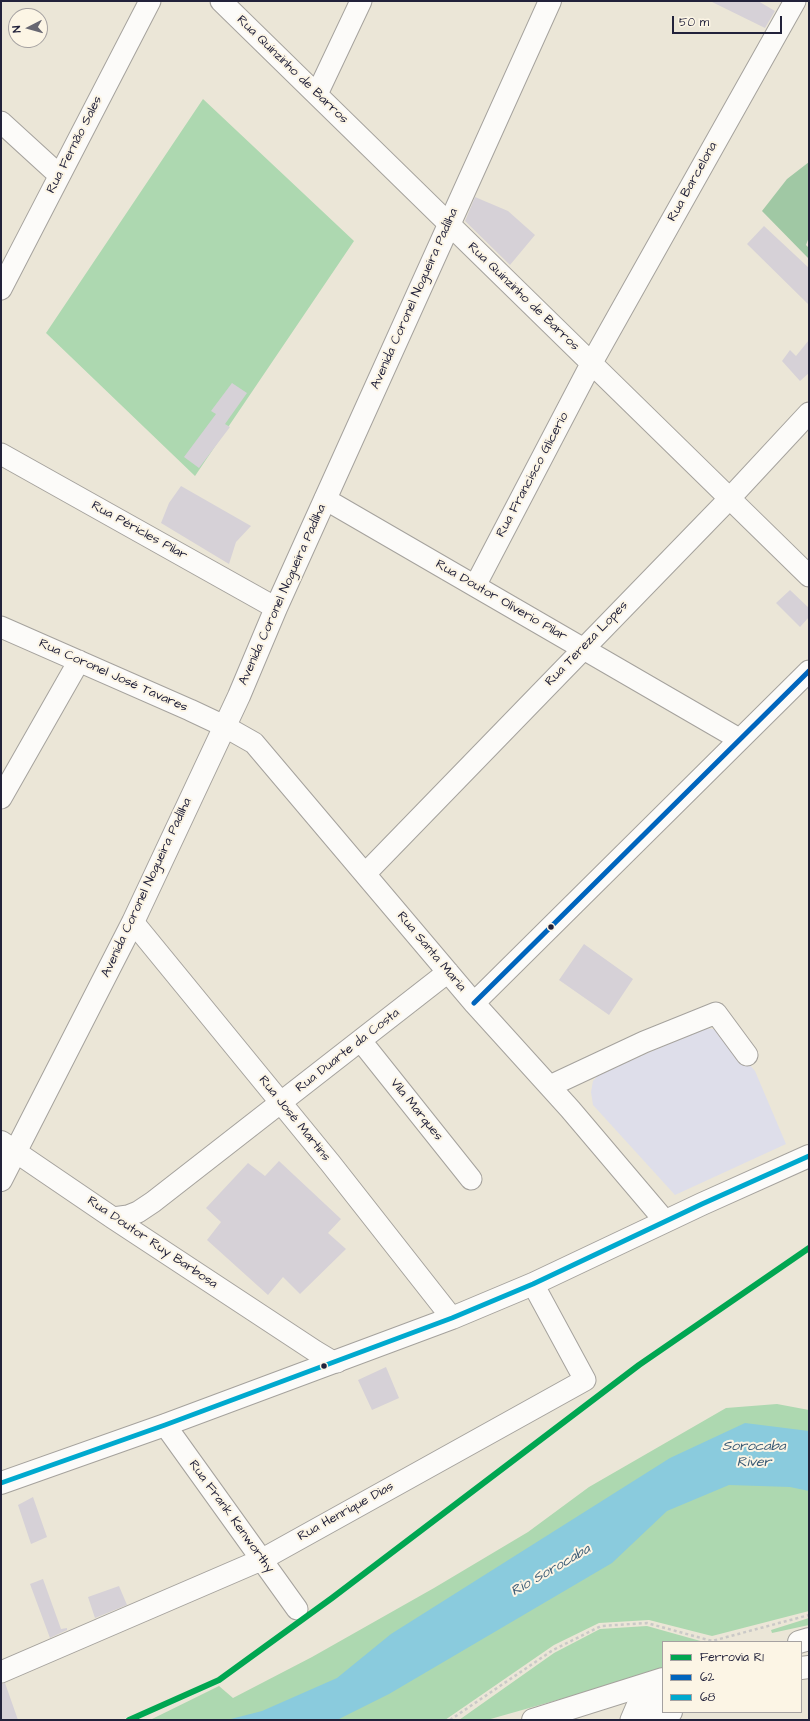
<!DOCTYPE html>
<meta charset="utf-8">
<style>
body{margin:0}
#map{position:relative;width:810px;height:1721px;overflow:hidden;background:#ebe6d7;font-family:"Architects Daughter",sans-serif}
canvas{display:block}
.frame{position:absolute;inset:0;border:2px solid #22223b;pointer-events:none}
.legend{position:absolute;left:662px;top:1641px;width:140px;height:72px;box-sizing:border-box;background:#fcf5e5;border:1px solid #a5a1a1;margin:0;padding:5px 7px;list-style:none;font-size:12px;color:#22223b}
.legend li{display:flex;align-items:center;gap:8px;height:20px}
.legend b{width:20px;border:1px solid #a5a1a1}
.north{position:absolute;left:8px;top:8px;width:40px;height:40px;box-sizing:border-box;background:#fcf5e5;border:1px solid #a5a1a1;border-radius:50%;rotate:264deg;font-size:11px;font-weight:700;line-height:16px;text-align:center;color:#22223b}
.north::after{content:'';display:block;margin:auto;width:14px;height:18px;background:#686772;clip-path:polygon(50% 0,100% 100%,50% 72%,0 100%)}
.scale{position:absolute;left:672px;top:16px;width:110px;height:18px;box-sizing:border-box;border:2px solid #22223b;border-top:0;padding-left:5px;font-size:12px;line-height:14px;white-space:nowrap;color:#22223b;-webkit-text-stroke:3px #fcf5e5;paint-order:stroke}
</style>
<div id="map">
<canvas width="810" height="1721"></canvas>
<div class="frame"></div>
<ul class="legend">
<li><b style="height:5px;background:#00a651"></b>Ferrovia R1</li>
<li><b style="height:5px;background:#0065bd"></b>62</li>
<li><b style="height:5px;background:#00a9ce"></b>68</li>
</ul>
<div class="north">N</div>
<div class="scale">50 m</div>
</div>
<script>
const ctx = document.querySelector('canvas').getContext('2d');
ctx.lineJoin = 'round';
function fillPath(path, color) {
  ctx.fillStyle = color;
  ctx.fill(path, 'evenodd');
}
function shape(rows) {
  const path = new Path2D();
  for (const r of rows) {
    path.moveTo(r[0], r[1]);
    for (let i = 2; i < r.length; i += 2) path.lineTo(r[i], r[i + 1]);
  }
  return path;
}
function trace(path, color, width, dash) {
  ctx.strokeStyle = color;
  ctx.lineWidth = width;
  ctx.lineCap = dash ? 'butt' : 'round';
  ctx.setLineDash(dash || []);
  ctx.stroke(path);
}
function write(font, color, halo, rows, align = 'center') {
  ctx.font = font + ' "Architects Daughter",sans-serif';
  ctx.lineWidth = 4;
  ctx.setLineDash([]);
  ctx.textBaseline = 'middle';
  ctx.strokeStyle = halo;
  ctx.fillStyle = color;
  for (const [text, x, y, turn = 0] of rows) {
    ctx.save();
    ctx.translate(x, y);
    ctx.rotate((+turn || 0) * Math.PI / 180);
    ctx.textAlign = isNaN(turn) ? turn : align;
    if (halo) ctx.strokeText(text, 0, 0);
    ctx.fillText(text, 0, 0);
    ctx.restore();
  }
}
fillPath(shape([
 [706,1028,719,1030,755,1071,786,1144,675,1195,593,1105,591,1092,593,1081,599,1074]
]), '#dedeea');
fillPath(shape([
 [203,99,354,241,195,476,46,333],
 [777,1404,809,1410,809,1611,712,1636,649,1620,599,1623,554,1645,445,1720,150,1720,219,1686,233,1698,312,1657,434,1588,528,1532,589,1487,726,1408],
 [809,1618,809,1625,772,1633,771,1630],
 [647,1626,704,1642,663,1642,663,1670,487,1720,459,1720,554,1653,600,1629]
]), '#add8b0');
fillPath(shape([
 [809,162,809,237,806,245,809,248,809,259,762,211,787,179]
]), '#a0c8a4');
fillPath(shape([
 [745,1423,809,1431,809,1491,790,1487,729,1485,667,1511,612,1563,389,1694,337,1720,227,1720,262,1711,337,1678,391,1634,670,1458]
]), '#8acbdd');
fillPath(shape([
 [710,1,758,1,775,11,765,28],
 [475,197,508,211,535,235,510,265,465,221],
 [764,226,809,268,809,305,747,244],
 [809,340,809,373,800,381,782,361,790,350,796,356],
 [232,383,247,393,225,424,230,427,199,468,184,457,216,414,211,411],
 [181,486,251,526,236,542,229,564,161,523,169,503],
 [790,590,809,608,809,617,800,627,776,603],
 [584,944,633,979,609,1015,559,980],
 [279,1161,341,1219,328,1233,346,1249,300,1294,283,1277,268,1295,207,1240,221,1222,206,1208,248,1163,265,1176],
 [386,1367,399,1398,372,1410,358,1380],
 [33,1497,47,1537,31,1544,18,1505],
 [43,1579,61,1629,67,1628,67,1630,50,1638,30,1584],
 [119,1586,127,1605,95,1618,88,1597],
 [5,1683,18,1720,1,1720,1,1684]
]), '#d6d1d7');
const minor = shape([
 [221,1,809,576],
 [317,94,361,1],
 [1,122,59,175],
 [1,289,150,1],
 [1,454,276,608],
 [325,499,739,739],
 [475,586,591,364,795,1],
 [1,627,190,710,224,726,254,743,474,1003,570,1109,665,1221],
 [1,798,79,661],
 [365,874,730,498,809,413],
 [133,922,331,1164,452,1318],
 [474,1003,809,671],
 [361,1041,471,1179],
 [550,1086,644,1042,716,1013,747,1055],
 [16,1152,113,1218,315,1351,330,1360,337,1362],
 [113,1218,128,1216,138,1212,153,1202,448,972],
 [165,1425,297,1609],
 [1,1672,261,1560,585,1380,533,1284],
 [631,1720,637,1706,645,1700,663,1694]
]);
const major = shape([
 [1,1142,16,1152],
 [1,1180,133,922,239,696,276,608,550,1],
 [1,1483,165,1425,452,1318,533,1284,702,1204,809,1156]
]);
const highway = shape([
 [799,1642,809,1639],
 [801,1668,809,1667],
 [533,1720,663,1679],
 [648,1720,671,1712]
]);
trace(minor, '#a5a29d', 23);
trace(major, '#a5a29d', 24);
trace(highway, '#a5a29d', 24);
trace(shape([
 [450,1720,553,1650,601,1626,647,1623,712,1641,809,1615]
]), '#cac9c7', 2.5, [3, 3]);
trace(minor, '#fcfbf9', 21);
trace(major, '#fcfbf9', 22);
trace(highway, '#fcfbf9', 22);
trace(shape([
 [474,1003,809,671]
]), '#0065bd', 5);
trace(shape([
 [1,1483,165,1425,452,1318,533,1284,702,1204,809,1156]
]), '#00a9ce', 5);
trace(shape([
 [129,1720,219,1680,332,1598,639,1365,809,1248]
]), '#00a651', 6);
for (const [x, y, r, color] of [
 [551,927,3.5,"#22223b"],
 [324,1366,3.5,"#22223b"]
]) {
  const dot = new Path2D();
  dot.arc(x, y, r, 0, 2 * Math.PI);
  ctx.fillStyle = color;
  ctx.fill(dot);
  trace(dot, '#fcf5e5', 1.5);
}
write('13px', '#22223b', '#fcf5e5', [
 ["Rua Quinzinho de Barros",292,70,44],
 ["Rua Fernão Sales",75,145,-63],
 ["Rua Barcelona",693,182,-61],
 ["Rua Quinzinho de Barros",523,297,44],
 ["Avenida Coronel Nogueira Padilha",415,299,-66],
 ["Rua Francisco Glicerio",533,475,-62],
 ["Rua Péricles Pilar",139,531,29],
 ["Avenida Coronel Nogueira Padilha",283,595,-66],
 ["Rua Doutor Oliverio Pilar",501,601,30],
 ["Rua Tereza Lopes",587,644,-46],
 ["Rua Coronel José Tavares",113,676,24],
 ["Avenida Coronel Nogueira Padilha",147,888,-65],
 ["Rua Santa Maria",431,952,50],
 ["Rua Duarte da Costa",348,1051,-38],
 ["Vila Marques",416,1110,51],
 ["Rua José Martins",294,1119,51],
 ["Rua Doutor Ruy Barbosa",152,1243,34],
 ["Rua Henrique Dias",346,1512,-29],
 ["Rua Frank Kenworthy",231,1517,54]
]);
write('italic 14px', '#385974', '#fcf5e5', [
 ["Sorocaba",754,1447],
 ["River",754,1463],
 ["Rio Sorocaba",551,1571,-30]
]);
</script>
